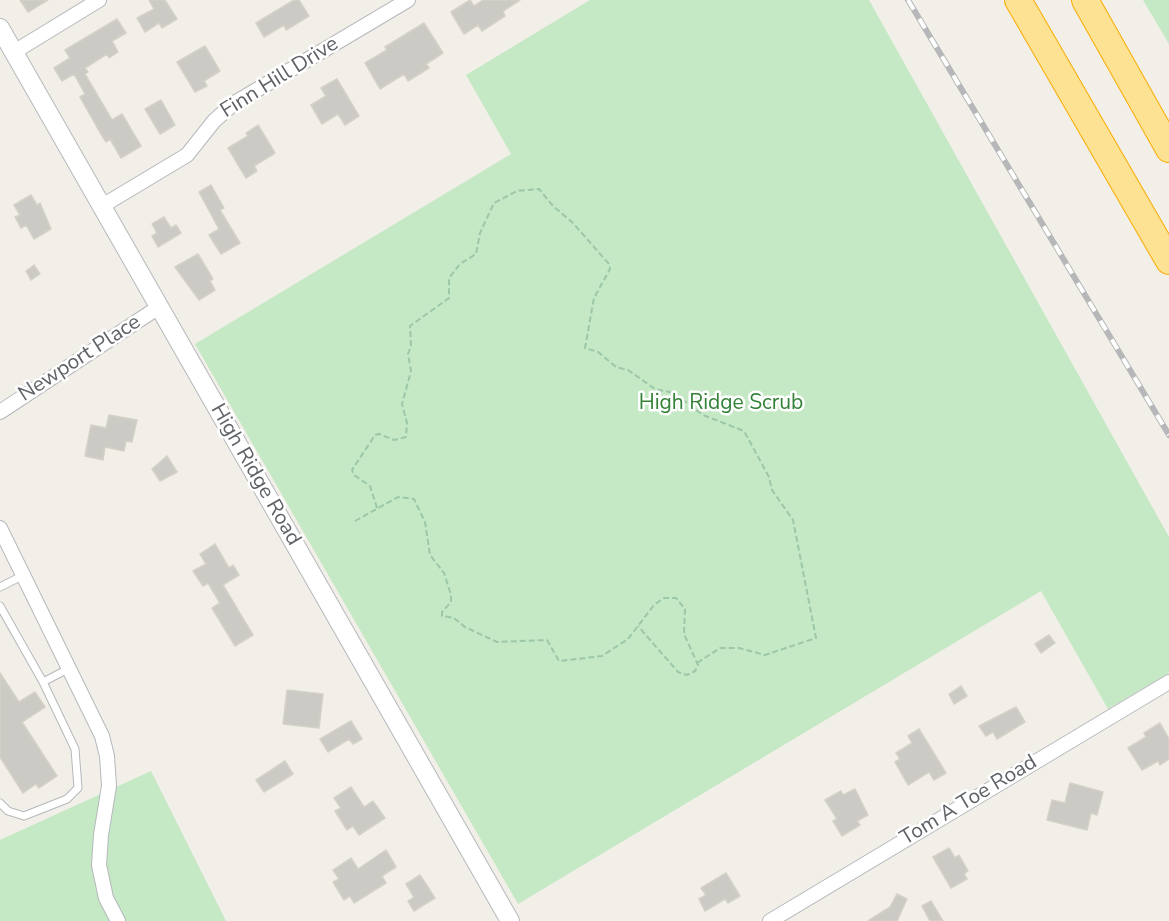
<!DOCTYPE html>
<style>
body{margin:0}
canvas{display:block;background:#f1efe8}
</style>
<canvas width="1169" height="921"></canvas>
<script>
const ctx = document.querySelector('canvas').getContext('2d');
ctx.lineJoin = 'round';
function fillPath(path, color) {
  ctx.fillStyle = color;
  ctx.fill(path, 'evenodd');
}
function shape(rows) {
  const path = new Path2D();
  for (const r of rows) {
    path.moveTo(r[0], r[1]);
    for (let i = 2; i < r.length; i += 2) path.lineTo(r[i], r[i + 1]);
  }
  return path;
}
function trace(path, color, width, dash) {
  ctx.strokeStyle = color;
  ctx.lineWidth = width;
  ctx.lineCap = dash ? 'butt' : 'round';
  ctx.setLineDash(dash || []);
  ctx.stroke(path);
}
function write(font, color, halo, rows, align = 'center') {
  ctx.font = font + ' "Nunito Sans",sans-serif';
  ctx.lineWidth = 5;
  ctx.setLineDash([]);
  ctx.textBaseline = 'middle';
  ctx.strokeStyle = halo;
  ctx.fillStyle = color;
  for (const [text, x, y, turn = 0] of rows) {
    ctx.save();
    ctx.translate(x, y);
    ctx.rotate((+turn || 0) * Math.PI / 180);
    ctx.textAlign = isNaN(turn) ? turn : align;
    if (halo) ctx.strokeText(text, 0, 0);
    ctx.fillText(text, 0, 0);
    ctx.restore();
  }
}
fillPath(shape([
 [590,0,869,0,1169,537,1169,673,1108,709,1041,591,518,904,195,344,511,154,466,75],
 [1143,0,1169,0,1169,44],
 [151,771,226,921,0,921,0,840]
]), '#c5e8c5');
const building = shape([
 [20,0,48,0,28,12,20,0],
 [149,0,165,0,177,19,162,28,159,23,145,32,137,18,154,9,149,0],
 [294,0,299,0,309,16,286,30,284,25,264,37,256,23,294,0],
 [470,0,474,6,483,0,520,0,503,11,505,16,482,31,478,25,464,34,451,12,470,0],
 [117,19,126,33,112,41,118,52,109,58,107,54,85,68,88,72,85,74,112,120,122,114,141,146,121,158,110,139,106,142,98,129,80,97,85,94,74,74,62,81,54,68,70,58,65,50,117,19],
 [424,23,443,53,426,64,429,68,408,81,404,74,380,89,365,63,387,50,385,47,424,23],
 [205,46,220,71,204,81,207,86,195,92,177,62,205,46],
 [337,79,359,116,345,125,338,114,322,124,311,105,326,96,321,88,337,79],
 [161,100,175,125,160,134,145,109,161,100],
 [258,125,275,153,254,166,257,171,246,178,228,148,248,136,246,133,258,125],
 [211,185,224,208,220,210,240,243,221,254,209,235,219,229,199,192,211,185],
 [31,195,37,205,40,203,51,229,34,239,26,225,21,228,15,217,20,215,14,205,31,195],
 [164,217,171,228,176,225,181,233,158,247,152,236,157,233,152,224,164,217],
 [198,254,213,279,210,281,215,290,199,300,175,267,198,254],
 [34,265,40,274,31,280,26,271,34,265],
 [109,415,137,420,132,442,126,441,124,451,105,447,103,460,85,456,91,425,106,428,109,415],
 [167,456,177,472,160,481,152,469,167,456],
 [215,544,229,568,233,565,239,575,223,585,253,635,235,646,212,608,220,603,208,583,203,586,193,571,206,564,200,554,215,544],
 [1049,635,1055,643,1041,653,1035,644,1049,635],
 [0,673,19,702,35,692,45,707,22,722,57,776,39,788,36,784,23,793,0,757,0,673],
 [961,686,967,696,954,704,949,694,961,686],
 [287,690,323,694,319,728,283,724,287,690],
 [1016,707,1025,722,997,739,993,732,986,736,979,726,1016,707],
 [351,721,362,739,353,744,349,739,328,752,320,739,351,721],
 [1160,723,1169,739,1169,759,1160,765,1158,761,1142,770,1128,748,1146,737,1144,733,1160,723],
 [919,729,946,773,934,780,929,772,908,785,895,762,900,759,896,753,912,743,908,736,919,729],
 [285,761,293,774,264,792,256,780,285,761],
 [1070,783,1103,792,1097,815,1091,813,1087,830,1047,820,1052,800,1065,803,1070,783],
 [351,787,364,807,373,801,385,818,359,835,353,826,347,830,335,811,341,808,334,798,351,787],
 [855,789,868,815,857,821,860,825,842,836,833,821,837,819,825,800,841,791,843,795,855,789],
 [949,848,955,858,959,855,968,871,964,874,967,879,951,888,933,857,949,848],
 [386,850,396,867,382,876,386,883,354,903,350,896,344,900,333,882,339,879,333,870,351,858,358,869,386,850],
 [726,873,740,896,728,903,725,899,705,911,699,899,706,895,701,888,726,873],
 [420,875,435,898,414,911,408,901,414,897,406,884,420,875],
 [897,894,907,899,897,921,868,921,890,907,897,894],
 [931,901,943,921,930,921,922,906,931,901]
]);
fillPath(building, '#cccac5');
trace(building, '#d6d1c6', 1.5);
const service = shape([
 [0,587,24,575],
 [0,606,43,682,75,749,78,788,67,799,24,816,8,811,0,803],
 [43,682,70,668]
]);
const minor = shape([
 [14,52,99,0],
 [102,206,187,155,214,121,233,104,408,0],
 [0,412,159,307],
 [0,528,102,736,107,756,109,786,101,835,99,865,106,898,118,921],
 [770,921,1169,682]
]);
const tertiary = shape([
 [0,28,510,921]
]);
const motorway = shape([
 [1018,0,1169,261],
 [1085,0,1169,149]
]);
trace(service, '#b5b8bc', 9);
trace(minor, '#b5b8bc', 16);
trace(tertiary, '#b5b8bc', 20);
trace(motorway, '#f9ab00', 28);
trace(shape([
 [377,508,370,486,354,475,352,470,375,435,379,434,394,440,406,437,407,423,402,404,411,371,408,354,411,346,410,326,449,298,449,278,460,264,476,254,480,233,494,203,517,191,539,189,553,206,573,223,609,264,610,269,594,298,585,348,598,352,616,367,628,370,655,389,674,393,703,415,744,431,769,477,772,490,793,520,816,638,765,655,739,648,720,648,697,663],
 [355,521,398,497,414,499,425,522,430,555,444,573,451,595,451,602,442,612,442,616,454,618,465,627,497,642,547,640,559,661,602,656,628,639,654,605,664,598,676,598,685,609,684,634,698,665,695,671,687,675,678,672,638,626]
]), '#9cc7a9', 2, [6, 3]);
trace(service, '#fff', 7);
trace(minor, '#fff', 14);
trace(tertiary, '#fff', 18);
trace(motorway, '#fde293', 26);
const rail = shape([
 [908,0,1169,435]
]);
trace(rail, '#b6b7b8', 6);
trace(rail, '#fff', 4, [11]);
write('21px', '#5f6368', '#fff', [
 ["Finn Hill Drive",280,78,-32],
 ["Newport Place",80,359,-33],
 ["High Ridge Road",255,475,60],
 ["Tom A Toe Road",969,801,-31]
]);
write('21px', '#348238', '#fff', [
 ["High Ridge Scrub",721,404]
]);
</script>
